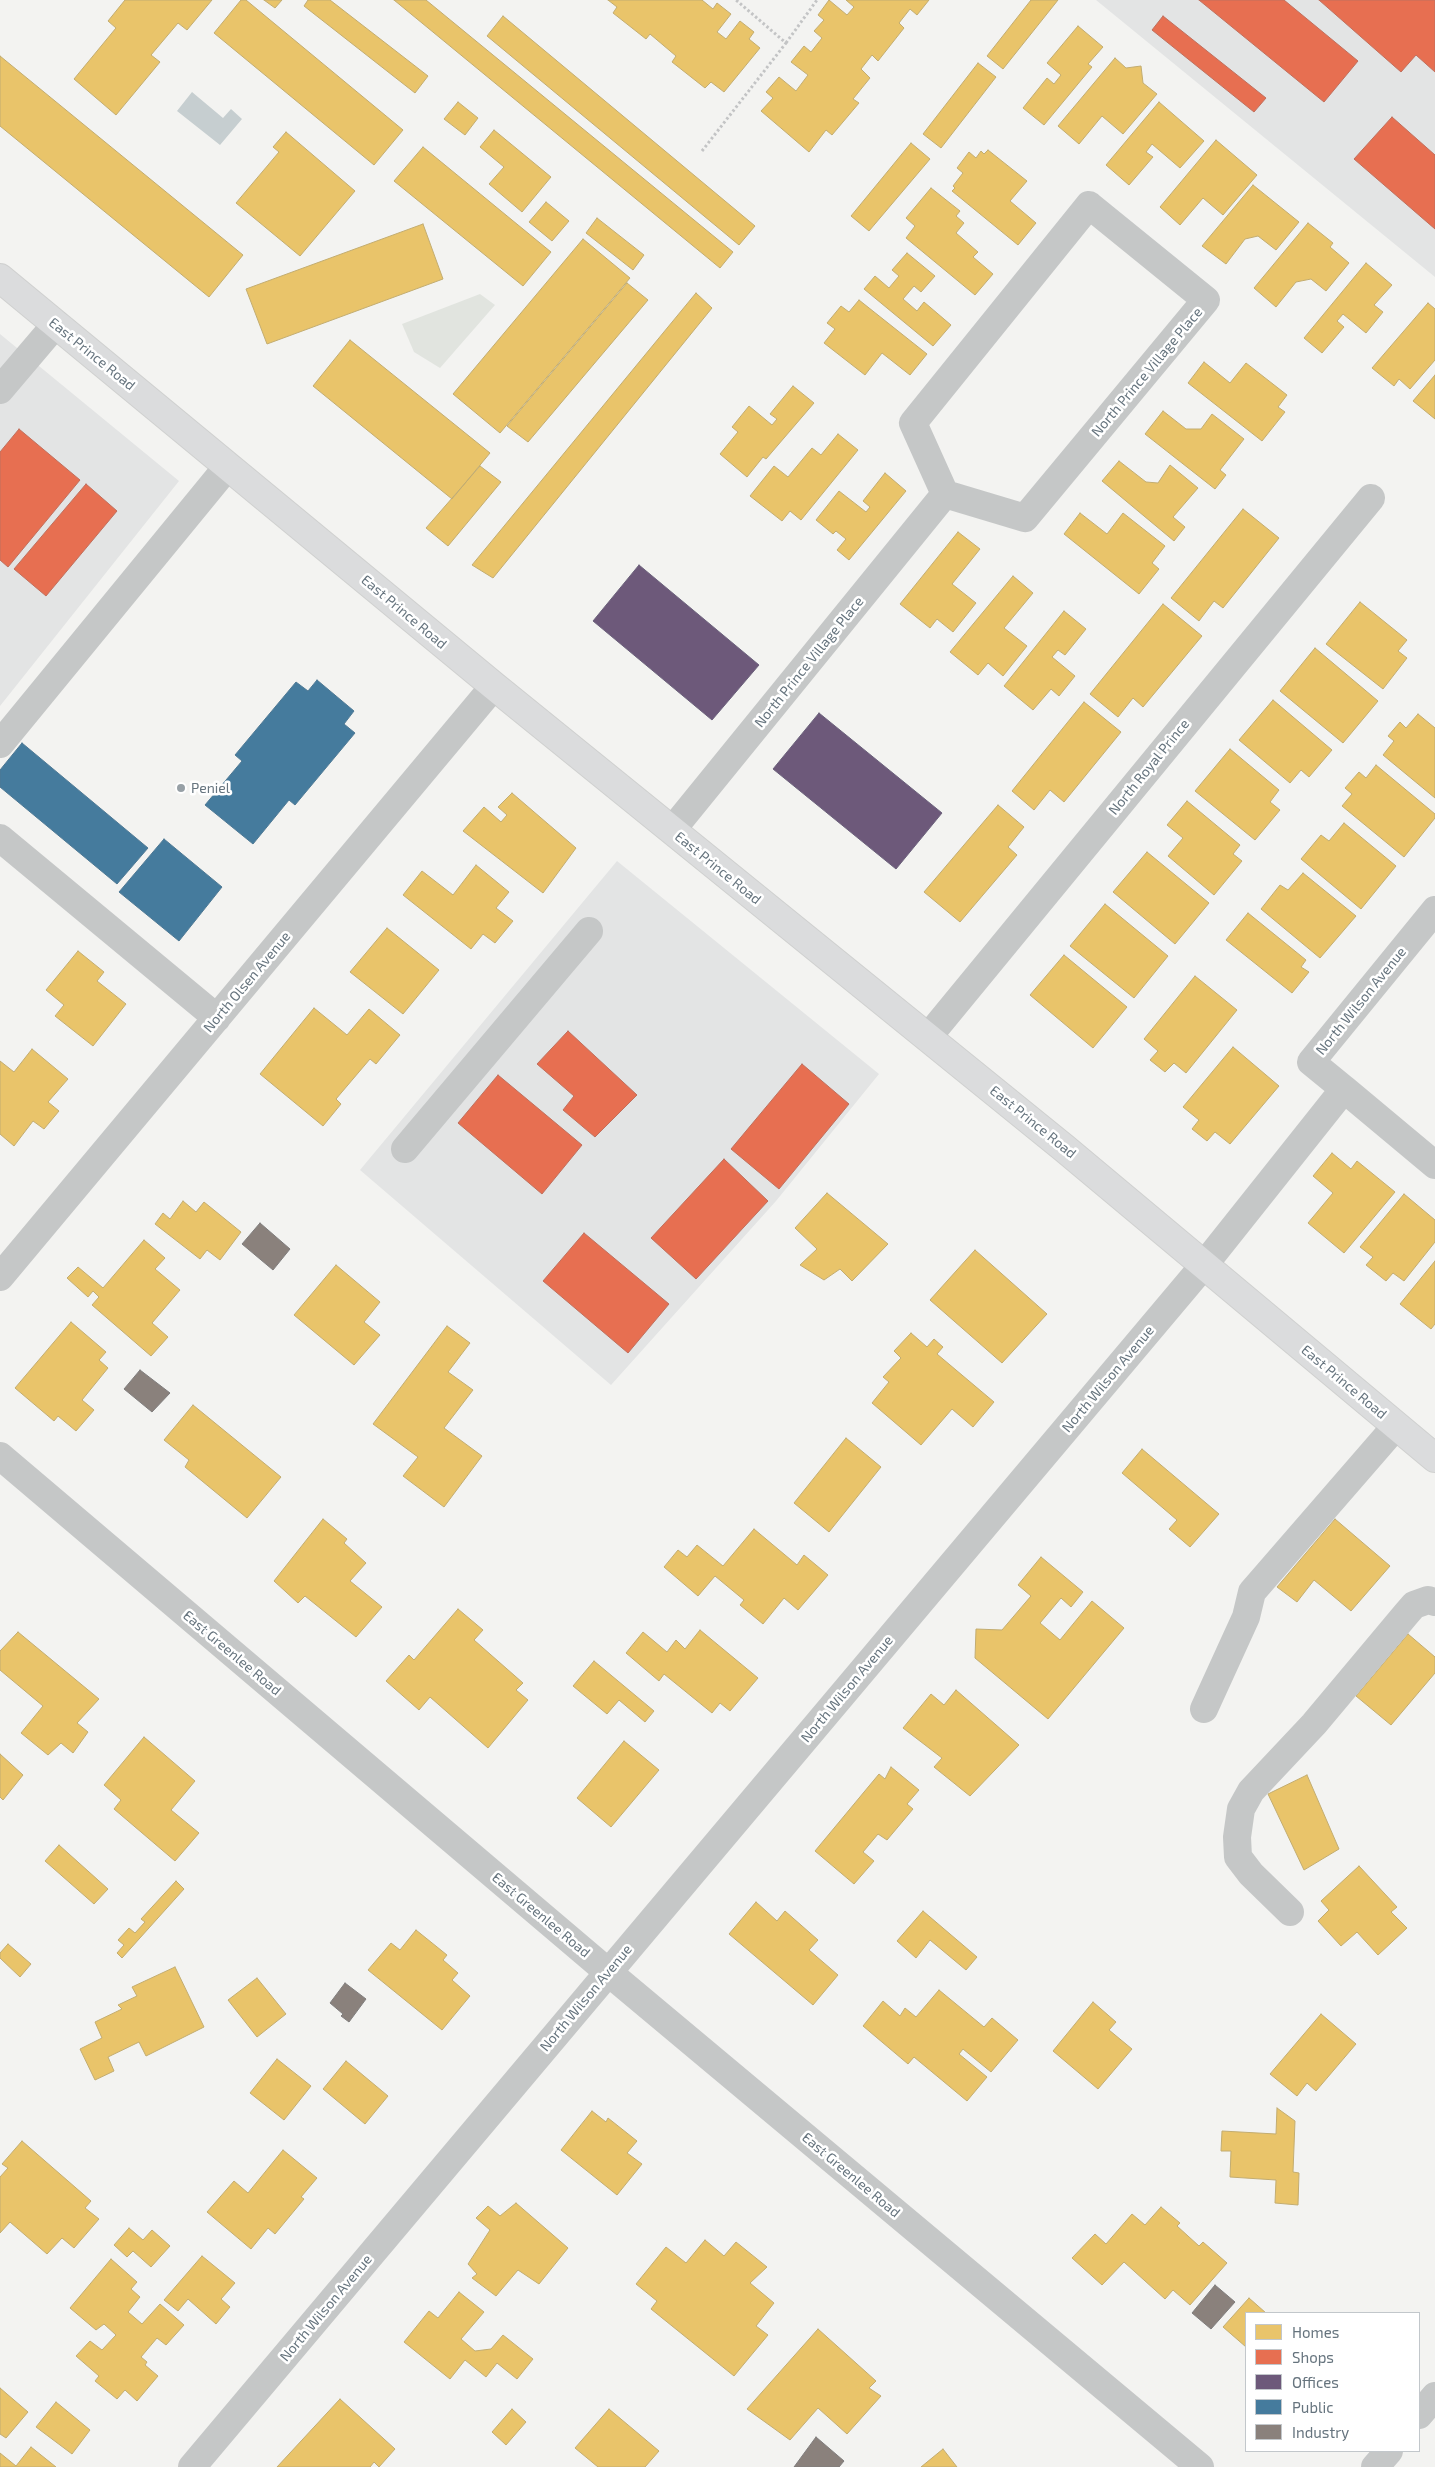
<!DOCTYPE html>
<style>
body{margin:0}
#map{position:relative;width:1435px;height:2467px;overflow:hidden;background:#f3f3f1;font-family:"Exo 2",sans-serif}
canvas{display:block}
.legend{position:absolute;left:1245px;top:2312px;width:175px;height:140px;box-sizing:border-box;background:#fff;border:1px solid #c2c7cb;margin:0;padding:6px 9px;list-style:none;font-size:15px;color:#66747e}
.legend li{display:flex;align-items:center;gap:10px;height:25px}
.legend b{width:25px;border:1px solid #c2c7cb}
</style>
<div id="map">
<canvas width="1435" height="2467"></canvas>
<ul class="legend">
<li><b style="height:14px;background:#e9c46a"></b>Homes</li>
<li><b style="height:14px;background:#e76f51"></b>Shops</li>
<li><b style="height:14px;background:#6d597a"></b>Offices</li>
<li><b style="height:14px;background:#457b9d"></b>Public</li>
<li><b style="height:14px;background:#8a817c"></b>Industry</li>
</ul>
</div>
<script>
const ctx = document.querySelector('canvas').getContext('2d');
ctx.lineJoin = 'round';
function fillPath(path, color) {
  ctx.fillStyle = color;
  ctx.fill(path, 'evenodd');
}
function shape(rows) {
  const path = new Path2D();
  for (const r of rows) {
    path.moveTo(r[0], r[1]);
    for (let i = 2; i < r.length; i += 2) path.lineTo(r[i], r[i + 1]);
  }
  return path;
}
function trace(path, color, width, dash) {
  ctx.strokeStyle = color;
  ctx.lineWidth = width;
  ctx.lineCap = dash ? 'butt' : 'round';
  ctx.setLineDash(dash || []);
  ctx.stroke(path);
}
function write(font, color, halo, rows, align = 'center') {
  ctx.font = font + ' "Exo 2",sans-serif';
  ctx.lineWidth = 5;
  ctx.setLineDash([]);
  ctx.textBaseline = 'middle';
  ctx.strokeStyle = halo;
  ctx.fillStyle = color;
  for (const [text, x, y, turn = 0] of rows) {
    ctx.save();
    ctx.translate(x, y);
    ctx.rotate((+turn || 0) * Math.PI / 180);
    ctx.textAlign = isNaN(turn) ? turn : align;
    if (halo) ctx.strokeText(text, 0, 0);
    ctx.fillText(text, 0, 0);
    ctx.restore();
  }
}
fillPath(shape([
 [1096,0,1435,0,1435,277],
 [0,334,179,481,0,706],
 [617,861,879,1074,776,1201,611,1385,360,1170]
]), '#e3e4e4');
fillPath(shape([
 [480,294,495,305,440,368,414,352,402,324]
]), '#e1e4df');
fillPath(shape([
 [192,92,223,118,231,109,242,119,220,145,177,111]
]), '#c6ced0');
const homes = shape([
 [125,0,212,0,187,30,178,23,151,55,160,62,116,115,74,79,116,28,108,21,125,0],
 [241,0,246,0,403,130,374,165,214,33,241,0],
 [264,0,282,0,275,8,264,0],
 [308,0,330,0,428,76,415,93,304,6,308,0],
 [394,0,426,0,733,252,720,268,394,0],
 [608,0,702,0,713,9,717,3,731,14,717,32,726,39,740,21,754,32,749,39,760,48,724,92,711,82,705,88,672,62,676,56,650,34,646,39,613,13,617,7,608,0],
 [829,0,847,15,854,7,846,0,929,0,917,15,910,9,899,23,904,28,878,61,872,55,861,69,870,78,853,99,859,103,832,135,826,130,809,152,761,111,773,98,766,92,779,77,796,91,808,75,791,62,804,46,811,52,822,38,814,31,824,20,818,15,829,0],
 [1031,0,1058,0,1003,69,987,56,1031,0],
 [503,16,755,226,739,245,487,36,503,16],
 [1078,26,1103,47,1088,64,1092,67,1044,125,1023,108,1047,78,1054,84,1061,75,1047,63,1078,26],
 [0,56,243,255,209,297,0,126,0,56],
 [1115,58,1126,68,1141,66,1143,83,1157,94,1123,134,1102,116,1079,144,1058,126,1115,58],
 [978,63,996,77,941,148,923,134,978,63],
 [458,102,478,118,465,135,444,119,458,102],
 [1159,102,1204,141,1180,168,1152,144,1146,152,1153,157,1129,185,1106,165,1159,102],
 [494,130,551,177,522,212,489,184,504,167,480,147,494,130],
 [286,132,355,191,300,256,236,203,279,152,273,147,286,132],
 [1216,140,1257,175,1223,215,1203,198,1180,225,1160,207,1216,140],
 [911,143,930,159,869,231,851,216,911,143],
 [423,147,551,252,523,286,394,181,423,147],
 [988,150,1027,181,1010,201,1036,223,1018,245,952,191,955,188,953,186,963,173,957,168,969,152,976,158,981,151,984,154,988,150],
 [1253,185,1299,222,1276,250,1258,236,1245,239,1226,264,1202,246,1253,185],
 [931,188,960,211,956,216,964,223,956,233,978,252,973,257,993,274,975,295,906,238,915,226,906,218,931,188],
 [546,202,569,221,552,241,529,222,546,202],
 [597,218,644,255,633,270,586,233,597,218],
 [1308,223,1333,243,1330,247,1349,263,1326,291,1311,279,1296,282,1276,307,1254,288,1308,223],
 [423,224,443,279,267,344,246,289,423,224],
 [583,239,630,278,500,433,453,394,583,239],
 [907,253,935,276,921,292,914,286,903,299,917,311,924,302,951,325,933,346,864,289,875,276,889,288,899,276,892,270,907,253],
 [1366,263,1392,285,1374,305,1383,312,1366,333,1343,314,1337,321,1344,327,1322,353,1304,338,1366,263],
 [627,283,648,300,528,442,507,426,627,283],
 [696,293,712,308,493,578,472,565,696,293],
 [859,300,927,354,910,375,882,353,865,375,824,343,835,329,827,323,841,306,849,312,859,300],
 [1428,303,1435,309,1435,360,1410,389,1399,379,1394,386,1372,368,1428,303],
 [350,340,490,453,452,499,313,386,350,340],
 [1204,362,1230,383,1246,363,1287,395,1278,407,1285,412,1262,441,1188,383,1204,362],
 [1435,375,1435,419,1413,401,1435,375],
 [793,386,814,403,766,459,763,457,747,477,720,454,738,432,732,427,749,406,772,425,777,419,770,414,793,386],
 [1163,411,1186,429,1201,429,1212,414,1244,439,1220,470,1226,475,1215,489,1145,434,1163,411],
 [838,434,858,450,801,520,790,511,782,521,750,496,774,466,788,477,812,448,821,455,838,434],
 [1119,461,1146,482,1158,483,1170,465,1198,488,1173,517,1185,527,1174,541,1102,481,1119,461],
 [480,466,501,482,448,546,426,528,480,466],
 [885,473,906,491,849,560,837,550,846,539,836,531,833,534,816,520,839,491,866,512,870,507,863,501,885,473],
 [1243,509,1279,538,1223,608,1214,601,1199,621,1171,598,1243,509],
 [1080,513,1107,534,1123,513,1165,546,1152,563,1159,569,1139,594,1064,534,1080,513],
 [958,532,980,549,952,584,976,603,953,632,937,619,930,628,900,604,958,532],
 [1013,576,1033,593,1004,628,1027,646,1003,676,988,663,978,675,950,652,1013,576],
 [1360,602,1407,640,1398,651,1407,658,1383,689,1326,644,1360,602],
 [1163,604,1202,636,1143,707,1133,698,1118,717,1090,694,1163,604],
 [1064,611,1086,629,1065,655,1058,650,1052,657,1075,676,1059,696,1051,689,1033,710,1004,686,1064,611],
 [1315,648,1378,701,1343,743,1280,691,1315,648],
 [1273,700,1332,750,1309,777,1301,770,1290,783,1239,740,1273,700],
 [1084,702,1121,732,1064,802,1050,790,1034,810,1012,791,1084,702],
 [1418,714,1435,728,1435,798,1383,755,1394,741,1388,736,1400,722,1406,728,1418,714],
 [1230,749,1279,790,1270,802,1280,810,1255,840,1195,791,1230,749],
 [1376,765,1435,814,1435,818,1404,857,1342,806,1352,794,1345,788,1359,772,1366,778,1376,765],
 [512,793,576,848,543,893,463,831,484,807,501,822,507,815,498,807,512,793],
 [1187,801,1240,845,1233,854,1242,861,1214,895,1168,856,1183,838,1167,825,1187,801],
 [998,805,1024,827,1008,847,1017,855,960,922,924,892,998,805],
 [1344,823,1396,866,1361,909,1301,859,1321,835,1329,841,1344,823],
 [1147,852,1209,903,1175,944,1113,892,1147,852],
 [476,865,509,892,496,908,513,921,495,943,483,934,471,949,403,895,422,871,453,895,476,865],
 [1303,873,1356,916,1320,958,1261,909,1280,885,1288,890,1303,873],
 [1105,904,1168,956,1134,998,1070,946,1105,904],
 [1248,913,1306,960,1301,967,1309,972,1292,993,1226,940,1248,913],
 [387,928,439,970,403,1014,350,972,387,928],
 [78,951,104,972,97,981,126,1004,93,1046,55,1016,64,1005,46,990,78,951],
 [1064,955,1127,1007,1093,1048,1030,995,1064,955],
 [1195,976,1237,1010,1186,1073,1174,1063,1165,1072,1150,1060,1158,1051,1144,1039,1195,976],
 [314,1008,347,1035,369,1009,400,1035,376,1064,370,1059,336,1099,341,1104,323,1126,260,1074,314,1008],
 [1233,1047,1279,1086,1230,1144,1215,1132,1207,1141,1192,1129,1199,1120,1183,1107,1233,1047],
 [32,1049,68,1079,48,1102,59,1111,44,1129,33,1121,14,1146,0,1134,0,1061,14,1072,32,1049],
 [1332,1153,1351,1169,1357,1161,1395,1192,1344,1253,1308,1223,1333,1193,1313,1176,1332,1153],
 [827,1193,888,1244,852,1281,840,1269,824,1280,800,1265,817,1249,795,1228,827,1193],
 [1404,1194,1435,1220,1435,1242,1404,1281,1393,1273,1386,1281,1366,1265,1373,1257,1360,1247,1404,1194],
 [183,1201,196,1212,204,1202,241,1232,220,1260,207,1250,200,1259,155,1224,163,1213,170,1219,183,1201],
 [144,1240,165,1258,155,1269,180,1290,152,1323,168,1337,151,1356,92,1305,99,1297,93,1291,88,1297,67,1278,78,1267,103,1288,144,1240],
 [975,1250,1047,1314,1002,1363,930,1300,975,1250],
 [1435,1261,1435,1324,1431,1329,1400,1304,1435,1261],
 [336,1265,380,1302,364,1322,380,1335,354,1365,294,1315,336,1265],
 [71,1322,106,1352,99,1360,108,1368,82,1400,94,1410,76,1431,58,1416,54,1421,15,1388,71,1322],
 [447,1326,470,1343,448,1372,473,1390,444,1428,482,1456,444,1507,403,1476,418,1457,373,1424,447,1326],
 [911,1333,927,1347,934,1339,943,1347,937,1354,994,1402,973,1427,952,1409,921,1445,872,1403,889,1382,883,1377,901,1358,894,1351,911,1333],
 [193,1405,281,1477,247,1518,185,1467,189,1460,164,1440,193,1405],
 [846,1438,881,1467,829,1532,794,1503,846,1438],
 [1142,1449,1219,1514,1190,1547,1169,1529,1177,1520,1122,1473,1142,1449],
 [323,1519,347,1539,344,1543,366,1563,350,1581,382,1607,356,1637,305,1596,298,1603,274,1581,323,1519],
 [1335,1519,1390,1566,1351,1611,1314,1580,1297,1602,1277,1587,1335,1519],
 [754,1529,797,1565,804,1555,828,1575,798,1610,784,1598,763,1624,740,1605,744,1600,715,1576,698,1596,664,1567,678,1550,687,1557,697,1545,723,1566,754,1529],
 [1041,1557,1083,1592,1071,1607,1061,1598,1040,1623,1060,1640,1092,1601,1124,1628,1048,1719,975,1658,976,1629,1002,1630,1031,1596,1018,1585,1041,1557],
 [458,1609,483,1630,474,1640,523,1683,516,1690,528,1700,488,1748,430,1697,419,1710,386,1681,409,1655,414,1660,458,1609],
 [700,1630,758,1678,730,1711,720,1703,712,1713,664,1674,659,1681,626,1653,643,1632,667,1652,676,1640,685,1649,700,1630],
 [18,1632,99,1699,77,1723,88,1732,73,1753,61,1743,48,1755,21,1733,43,1706,0,1670,0,1651,18,1632],
 [1408,1634,1435,1657,1435,1673,1391,1725,1356,1696,1408,1634],
 [594,1661,654,1711,645,1722,619,1700,607,1714,573,1686,594,1661],
 [956,1690,1019,1745,970,1796,934,1767,942,1758,903,1728,931,1694,944,1705,956,1690],
 [144,1737,195,1781,171,1810,199,1833,175,1861,114,1809,121,1800,104,1785,144,1737],
 [624,1741,659,1770,611,1827,577,1798,624,1741],
 [0,1754,23,1775,3,1800,0,1797,0,1754],
 [891,1767,919,1790,907,1804,913,1809,887,1840,878,1834,863,1852,874,1861,854,1884,815,1851,879,1774,885,1779,891,1767],
 [1307,1775,1339,1849,1304,1870,1268,1794,1307,1775],
 [59,1845,108,1889,94,1904,45,1861,59,1845],
 [1359,1866,1397,1907,1391,1912,1407,1928,1378,1955,1357,1932,1341,1946,1318,1921,1329,1910,1321,1901,1359,1866],
 [176,1881,184,1889,122,1958,117,1953,124,1945,118,1940,129,1928,135,1933,145,1922,141,1919,176,1881],
 [756,1902,777,1921,785,1911,818,1940,809,1950,838,1975,813,2005,729,1934,756,1902],
 [923,1911,977,1957,966,1970,930,1940,916,1958,897,1941,923,1911],
 [416,1930,447,1955,443,1960,458,1973,452,1980,470,1996,442,2030,368,1970,391,1943,400,1950,416,1930],
 [8,1944,31,1964,20,1977,0,1958,0,1953,8,1944],
 [175,1967,204,2027,146,2056,139,2042,108,2057,114,2071,95,2080,80,2049,102,2038,95,2022,122,2009,118,2005,137,1996,132,1987,175,1967],
 [257,1978,286,2014,257,2037,228,2000,257,1978],
 [939,1990,984,2027,992,2018,1018,2040,991,2072,963,2049,959,2054,987,2077,967,2101,914,2057,908,2064,863,2026,883,2001,900,2016,905,2008,916,2017,939,1990],
 [1093,2002,1116,2022,1109,2030,1132,2049,1098,2089,1053,2051,1093,2002],
 [1321,2014,1356,2044,1316,2091,1307,2083,1297,2096,1270,2074,1321,2014],
 [277,2059,311,2086,284,2120,250,2093,277,2059],
 [346,2061,388,2096,365,2124,323,2089,346,2061],
 [1277,2108,1295,2121,1293,2172,1299,2173,1298,2205,1275,2203,1276,2180,1230,2177,1231,2151,1221,2151,1222,2131,1276,2134,1277,2108],
 [592,2111,606,2122,608,2118,637,2141,627,2153,642,2164,617,2195,561,2150,592,2111],
 [22,2141,91,2201,85,2208,99,2219,74,2248,62,2238,47,2254,10,2222,0,2233,0,2177,8,2168,2,2164,22,2141],
 [283,2150,317,2178,301,2197,304,2199,275,2234,268,2228,251,2249,207,2212,234,2181,248,2193,283,2150],
 [516,2203,568,2248,539,2284,518,2270,496,2296,472,2278,477,2274,468,2264,490,2230,476,2218,488,2206,500,2216,516,2203],
 [1161,2207,1180,2223,1177,2226,1199,2246,1203,2242,1227,2263,1190,2305,1173,2290,1165,2299,1124,2262,1102,2285,1072,2258,1095,2234,1106,2244,1132,2214,1145,2225,1161,2207],
 [129,2228,143,2240,152,2230,170,2246,151,2267,133,2251,127,2257,114,2245,129,2228],
 [705,2240,724,2256,736,2242,767,2267,750,2283,774,2303,756,2326,768,2335,734,2376,651,2309,657,2301,636,2284,666,2247,686,2263,705,2240],
 [202,2256,235,2283,221,2299,230,2307,216,2324,188,2299,178,2311,164,2300,202,2256],
 [111,2259,137,2282,131,2289,140,2297,128,2312,142,2324,160,2304,184,2325,166,2345,157,2338,141,2357,147,2362,145,2365,158,2376,137,2401,125,2390,117,2399,95,2381,99,2376,76,2356,90,2341,102,2350,116,2335,104,2324,96,2330,70,2308,111,2259],
 [459,2292,484,2312,461,2339,475,2351,491,2349,503,2335,533,2359,517,2379,497,2363,486,2377,465,2360,450,2379,404,2342,429,2311,438,2318,459,2292],
 [1249,2298,1266,2313,1246,2313,1246,2347,1223,2327,1249,2298],
 [818,2329,876,2381,869,2388,881,2396,847,2434,818,2408,790,2440,747,2409,818,2329],
 [0,2388,28,2412,6,2438,0,2434,0,2388],
 [340,2399,395,2449,379,2467,374,2462,370,2467,277,2467,340,2399],
 [56,2402,90,2430,72,2454,36,2427,56,2402],
 [512,2409,526,2422,506,2445,492,2432,512,2409],
 [609,2409,659,2451,645,2467,598,2467,575,2448,609,2409],
 [31,2447,56,2467,0,2467,0,2453,16,2466,31,2447],
 [943,2449,957,2467,921,2467,943,2449]
]);
fillPath(homes, '#e9c46a');
trace(homes, '#c2ac70', 1);
const shops = shape([
 [1199,0,1284,0,1358,61,1324,102,1199,0],
 [1319,0,1435,0,1435,72,1416,55,1401,72,1319,0],
 [1163,16,1266,98,1254,112,1152,30,1163,16],
 [1392,117,1435,155,1435,229,1354,159,1392,117],
 [19,429,80,480,8,567,0,560,0,452,19,429],
 [86,484,117,511,46,596,14,569,86,484],
 [568,1031,637,1095,595,1137,563,1110,574,1096,537,1064,568,1031],
 [802,1064,849,1104,779,1189,731,1149,802,1064],
 [498,1075,582,1145,542,1194,458,1123,498,1075],
 [724,1159,768,1201,696,1279,651,1238,724,1159],
 [584,1233,669,1304,628,1353,543,1281,584,1233]
]);
fillPath(shops, '#e76f51');
trace(shops, '#c0705e', 1);
const offices = shape([
 [639,565,759,665,712,720,593,621,639,565],
 [819,713,942,813,896,869,773,769,819,713]
]);
fillPath(offices, '#6d597a');
trace(offices, '#6b617b', 1);
const public = shape([
 [317,680,354,711,344,724,355,733,295,805,289,800,253,844,205,805,242,761,235,755,296,682,308,691,317,680],
 [22,743,148,848,117,884,0,787,0,770,22,743],
 [164,839,222,887,179,941,119,892,164,839]
]);
fillPath(public, '#457b9d');
trace(public, '#4f7994', 1);
const industry = shape([
 [260,1223,290,1249,273,1270,242,1244,260,1223],
 [140,1370,170,1393,152,1412,124,1389,140,1370],
 [345,1983,366,1999,349,2022,341,2016,343,2014,330,2003,345,1983],
 [1215,2285,1235,2302,1211,2329,1192,2313,1215,2285],
 [816,2437,844,2461,839,2467,794,2467,816,2437]
]);
fillPath(industry, '#8a817c');
trace(industry, '#7f7d7d', 1);
const major = shape([
 [0,278,494,686,1064,1148,1435,1458]
]);
trace(major, '#cfd0cf', 30);
trace(shape([
 [786,43,817,0],
 [702,151,786,43,736,0]
]), '#c3c4c5', 3, [2.5, 2.5]);
trace(shape([
 [1089,205,1206,300,1025,518,945,494,913,423,1089,205],
 [0,390,56,324],
 [0,744,228,466],
 [672,830,945,494],
 [0,838,217,1018],
 [928,1037,1371,498],
 [1344,1089,1435,1165],
 [405,1149,589,931],
 [0,1277,494,686],
 [0,1456,608,1972,1200,2467],
 [1204,1709,1246,1617,1252,1592,1396,1426],
 [1290,1912,1251,1874,1238,1857,1237,1837,1241,1809,1251,1791,1314,1724,1407,1613,1414,1605,1428,1600,1435,1602],
 [1419,2415,1435,2396],
 [192,2467,1204,1265,1344,1089,1311,1062,1435,910],
 [1375,2467,1389,2451]
]), '#c5c7c7', 28);
trace(major, '#dbdcdd', 28);
for (const [x, y, r, color] of [
 [181,788,5,"#97a0a6"]
]) {
  const dot = new Path2D();
  dot.arc(x, y, r, 0, 2 * Math.PI);
  ctx.fillStyle = color;
  ctx.fill(dot);
  trace(dot, '#fff', 2);
}
write('14px', '#66747e', '#fff', [
 ["East Prince Road",92,354,39],
 ["North Prince Village Place",1147,372,-50],
 ["East Prince Road",404,612,40],
 ["North Prince Village Place",809,662,-51],
 ["North Royal Prince",1149,767,-51],
 ["East Prince Road",718,868,39],
 ["North Olsen Avenue",247,982,-50],
 ["North Wilson Avenue",1361,1001,-51],
 ["East Prince Road",1033,1122,39],
 ["North Wilson Avenue",1108,1379,-50],
 ["East Prince Road",1344,1382,40],
 ["East Greenlee Road",232,1653,40],
 ["North Wilson Avenue",847,1689,-50],
 ["East Greenlee Road",541,1915,40],
 ["North Wilson Avenue",586,1998,-50],
 ["East Greenlee Road",851,2175,40],
 ["North Wilson Avenue",326,2308,-50]
]);
write('14px', '#66747e', '#fff', [
 ["Peniel",191,788]
], 'left');
</script>
